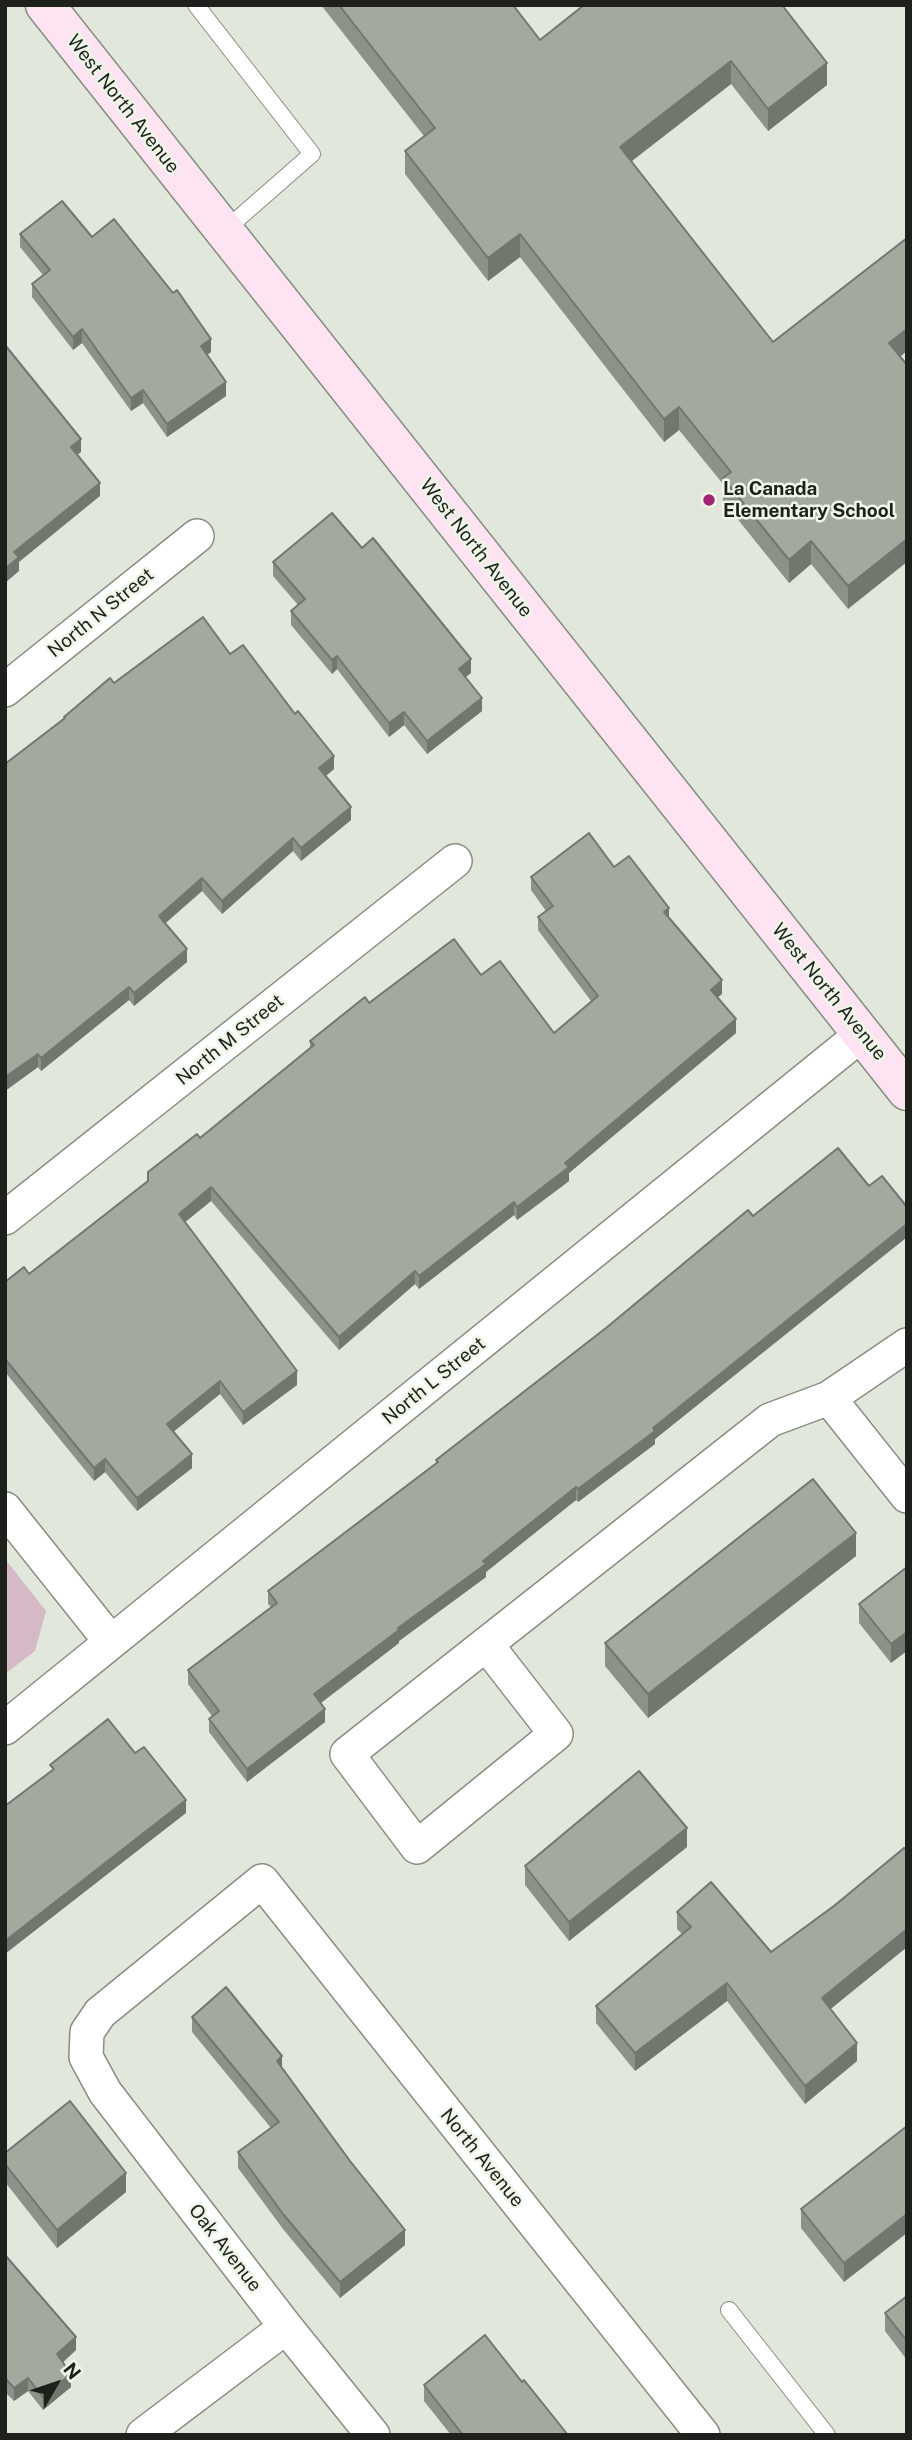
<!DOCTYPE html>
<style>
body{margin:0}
#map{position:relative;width:912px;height:2440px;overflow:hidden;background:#e1e8db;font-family:"Public Sans",sans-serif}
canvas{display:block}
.frame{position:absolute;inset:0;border:7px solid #1d201b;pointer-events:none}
.north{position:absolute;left:21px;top:2349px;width:70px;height:70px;-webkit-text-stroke:5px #eef6e8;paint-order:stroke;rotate:51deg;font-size:19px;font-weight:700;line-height:28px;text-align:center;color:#1d201b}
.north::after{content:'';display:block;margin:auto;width:24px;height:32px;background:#1d201b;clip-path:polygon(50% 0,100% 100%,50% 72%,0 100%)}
</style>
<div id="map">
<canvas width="912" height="2440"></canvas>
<div class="frame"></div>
<div class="north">N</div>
</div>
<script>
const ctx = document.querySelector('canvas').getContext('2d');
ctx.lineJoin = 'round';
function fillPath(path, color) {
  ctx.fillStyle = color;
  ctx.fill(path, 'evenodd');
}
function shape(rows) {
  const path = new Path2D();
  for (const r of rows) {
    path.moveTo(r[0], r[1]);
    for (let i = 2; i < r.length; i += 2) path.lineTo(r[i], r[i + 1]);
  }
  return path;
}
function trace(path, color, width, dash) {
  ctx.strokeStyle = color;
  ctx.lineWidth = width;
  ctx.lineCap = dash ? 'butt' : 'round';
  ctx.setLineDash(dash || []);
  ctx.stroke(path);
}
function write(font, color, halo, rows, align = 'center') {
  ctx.font = font + ' "Public Sans",sans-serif';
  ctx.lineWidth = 5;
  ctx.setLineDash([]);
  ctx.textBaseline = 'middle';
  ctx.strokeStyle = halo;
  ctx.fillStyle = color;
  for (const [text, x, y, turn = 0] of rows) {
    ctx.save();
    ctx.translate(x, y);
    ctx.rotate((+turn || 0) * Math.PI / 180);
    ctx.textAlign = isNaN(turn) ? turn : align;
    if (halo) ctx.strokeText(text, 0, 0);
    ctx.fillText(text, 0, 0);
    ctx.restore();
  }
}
fillPath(shape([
 [5,1559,46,1611,35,1651,5,1674]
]), '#d6b9c7');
const lane = shape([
 [196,5,312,154,224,231],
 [729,2310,827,2435]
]);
const street = shape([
 [5,690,197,536],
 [5,1218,455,861],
 [829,1398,907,1496],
 [5,1509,111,1642],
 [486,1644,556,1734,417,1847,347,1754,770,1420,829,1398,907,1345],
 [5,1728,862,1034],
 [143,2435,286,2327],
 [373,2435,286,2327,105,2092,86,2057,87,2032,100,2013,262,1881,703,2435]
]);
const secondary = shape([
 [45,5,907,1091]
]);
trace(lane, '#868d81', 18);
trace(street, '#868d81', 36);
trace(secondary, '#868d81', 41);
trace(lane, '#fff', 16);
trace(street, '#fff', 33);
trace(secondary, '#fee3f2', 38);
fillPath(shape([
 [321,5,513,5,540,40,584,5,827,85,768,131,731,84,632,161,773,342,907,238,907,351,900,357,848,609,811,564,789,583,723,501,723,484,679,430,664,442,520,257,488,281,405,174,405,151,424,136],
 [20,234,92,237,211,352,207,355,226,396,167,437,143,403,131,411,82,343,73,350,32,297,32,284,43,275,20,247],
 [273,562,471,673,465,677,482,711,427,754,404,725,389,737,337,669,332,674,291,625,291,611,298,605,273,576],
 [230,654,334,769,326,776,351,820,301,861,293,851,222,914,202,891,165,923,187,962,134,1006,129,1000,41,1071,38,1067,5,1091,5,764,64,719,64,717,114,683],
 [614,867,669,918,722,994,718,997,736,1033,569,1173,569,1181,517,1220,514,1215,419,1289,415,1284,339,1350,211,1201,185,1222,297,1385,243,1425,220,1394,173,1432,192,1468,137,1511,105,1472,94,1481,5,1372,5,1282,29,1274,148,1181,310,1048,310,1041,369,1003,481,975,554,1033,591,1001,538,930,538,917,546,911,531,890,531,877],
 [869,1186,907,1207,907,1237,655,1439,655,1444,578,1502,576,1500,486,1572,486,1577,399,1641,399,1643,321,1703,325,1722,247,1782,209,1732,209,1719,212,1716,188,1684,188,1670,271,1607,268,1604,268,1591,436,1463,436,1460,753,1216],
 [856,1556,648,1718,605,1666,605,1643],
 [907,1567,891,1663,859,1623,859,1604],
 [687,1847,569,1941,525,1885,525,1866],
 [907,1850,907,1947,830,2009,857,2061,805,2104,727,2001,635,2071,596,2023,596,2006,682,1934,677,1929,677,1912,771,1952],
 [192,2017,282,2068,405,2245,340,2298,283,2229,238,2168,238,2152,271,2128,192,2032],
 [907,2126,844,2282,801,2228,801,2209],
 [5,2153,126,2192,57,2248,5,2182],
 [5,2255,76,2350,62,2362,71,2387,43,2410,28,2391,14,2401,5,2392],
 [907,2296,907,2360,885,2331,885,2313],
 [522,2382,568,2435,451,2435,424,2401,424,2385]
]), '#8c9287');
fillPath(shape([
 [731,61,731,84,620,170,620,147],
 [827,63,827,85,768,131,768,109],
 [520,234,520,257,488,281,488,258],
 [82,329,82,343,73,350,73,337],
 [907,329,907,351,889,365,889,343],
 [211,339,211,352,201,359,201,346],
 [226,382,226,396,167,437,167,424],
 [143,390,143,403,131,411,131,398],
 [679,407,679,430,664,442,664,419],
 [81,439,81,452,71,460,71,447],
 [100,483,100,496,19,562,19,571,5,583,5,569,14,552],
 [907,539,907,562,848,609,848,586],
 [811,541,811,564,789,583,789,560],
 [337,656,337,669,332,674,332,660],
 [471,659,471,673,459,682,459,669],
 [482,698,482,711,427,754,427,741],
 [404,712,404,725,389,737,389,723],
 [334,756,334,769,319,781,319,768],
 [351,807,351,820,301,861,301,848],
 [293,838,293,851,222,914,222,901],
 [202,878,202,891,159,929,159,916],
 [669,908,669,922,664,912],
 [187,949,187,962,134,1006,134,993],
 [722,980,722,994,711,1003,711,990],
 [129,987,129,1000,41,1071,41,1058],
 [736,1019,736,1033,569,1173,569,1181,517,1220,517,1207,565,1163],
 [38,1054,38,1067,5,1091,5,1077],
 [211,1187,211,1201,179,1227,179,1214],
 [514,1202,514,1215,419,1289,419,1276],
 [907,1224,907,1237,655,1439,655,1444,578,1502,578,1489],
 [415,1271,415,1284,339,1350,339,1337],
 [297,1371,297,1385,243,1425,243,1412],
 [220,1381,220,1394,167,1437,167,1424],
 [192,1454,192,1468,137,1511,137,1498],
 [105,1459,105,1472,94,1481,94,1468],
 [576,1487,576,1500,486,1572,486,1577,399,1641,399,1643,314,1708,314,1694],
 [856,1533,856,1556,648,1718,648,1694],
 [907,1632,907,1651,891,1663,891,1644],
 [325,1709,325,1722,247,1782,247,1769],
 [186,1800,186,1813,5,1954,5,1941],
 [687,1828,687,1847,569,1941,569,1922],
 [907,1929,907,1947,822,2016,822,1998],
 [727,1983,727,2001,635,2071,635,2053],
 [857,2043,857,2061,805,2104,805,2086],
 [282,2056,282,2072,277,2061],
 [126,2173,126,2192,57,2248,57,2230],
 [907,2214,907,2233,844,2282,844,2263],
 [405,2230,405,2245,340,2298,340,2282],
 [76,2337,76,2350,57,2368,57,2354],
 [71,2374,71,2387,43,2410,43,2397],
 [28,2378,28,2391,14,2401,14,2388]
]), '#72776e');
const building = shape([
 [339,5,513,5,540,40,584,5,782,5,827,63,768,109,731,61,620,147,773,342,907,238,907,329,889,343,907,365,907,539,848,586,811,541,789,560,723,478,731,472,679,407,664,419,520,234,488,258,405,151,435,128,339,5],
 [62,201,92,237,114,219,173,293,177,290,211,339,201,346,226,382,167,424,143,390,131,398,82,329,73,337,32,284,50,270,20,234,62,201],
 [5,345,81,439,71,447,100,483,14,552,19,557,5,569,5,345],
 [332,513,362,548,373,538,471,659,459,669,482,698,427,741,404,712,389,723,337,656,332,660,291,611,305,599,273,562,332,513],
 [203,617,230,654,243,645,295,714,298,711,334,756,319,768,351,807,301,848,293,838,222,901,202,878,159,916,187,949,134,993,129,987,41,1058,38,1054,5,1077,5,764,65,718,64,717,110,678,114,683,203,617],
 [589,833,614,867,629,856,669,908,664,912,722,980,711,990,736,1019,565,1163,569,1167,517,1207,514,1202,419,1276,415,1271,339,1337,211,1187,179,1214,297,1371,243,1412,220,1381,167,1424,192,1454,137,1498,105,1459,94,1468,5,1359,5,1343,6,1342,5,1340,5,1282,24,1267,29,1274,148,1181,148,1172,197,1134,200,1138,314,1045,310,1041,365,997,369,1003,454,939,481,975,500,961,554,1033,598,996,538,917,553,906,531,877,589,833],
 [838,1148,869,1186,882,1176,907,1207,907,1224,653,1428,655,1431,578,1489,576,1487,483,1561,486,1564,398,1628,399,1630,314,1694,325,1709,247,1769,209,1719,219,1711,188,1670,277,1603,268,1591,438,1462,436,1460,606,1328,748,1210,753,1216,838,1148],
 [813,1479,856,1533,648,1694,605,1643,813,1479],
 [907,1567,907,1632,891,1644,859,1604,907,1567],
 [108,1719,135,1753,144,1747,186,1800,5,1941,5,1806,54,1769,50,1765,108,1719],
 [639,1771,687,1828,569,1922,525,1866,639,1771],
 [904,1848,907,1850,907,1929,822,1998,857,2043,805,2086,727,1983,635,2053,596,2006,691,1927,677,1912,711,1882,771,1952,834,1906,904,1848],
 [226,1987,282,2056,277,2061,350,2161,405,2230,340,2282,283,2214,238,2152,279,2122,192,2017,226,1987],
 [70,2101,126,2173,57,2230,5,2164,5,2153,70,2101],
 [907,2126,907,2214,844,2263,801,2209,907,2126],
 [5,2255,76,2337,57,2354,71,2374,43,2397,28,2378,14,2388,5,2378,5,2255],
 [907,2296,907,2341,885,2313,907,2296],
 [485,2335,522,2382,524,2380,568,2435,463,2435,424,2385,485,2335]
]);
fillPath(building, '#a3aa9d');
trace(building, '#72776e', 2);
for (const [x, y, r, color] of [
 [709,500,7,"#a32374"]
]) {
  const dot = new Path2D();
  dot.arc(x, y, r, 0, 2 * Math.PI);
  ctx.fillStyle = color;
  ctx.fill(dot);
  trace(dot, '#eef6e8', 2.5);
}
write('19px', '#1d201b', '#eef6e8', [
 ["West North Avenue",123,104,52],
 ["West North Avenue",476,548,52],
 ["North N Street",101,613,-39],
 ["West North Avenue",829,992,51],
 ["North M Street",230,1040,-39],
 ["North L Street",434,1381,-39],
 ["North Avenue",482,2158,51],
 ["Oak Avenue",225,2248,52]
]);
write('bold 19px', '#1d201b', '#eef6e8', [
 ["La Canada",723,489],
 ["Elementary School",723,511]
], 'left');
</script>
